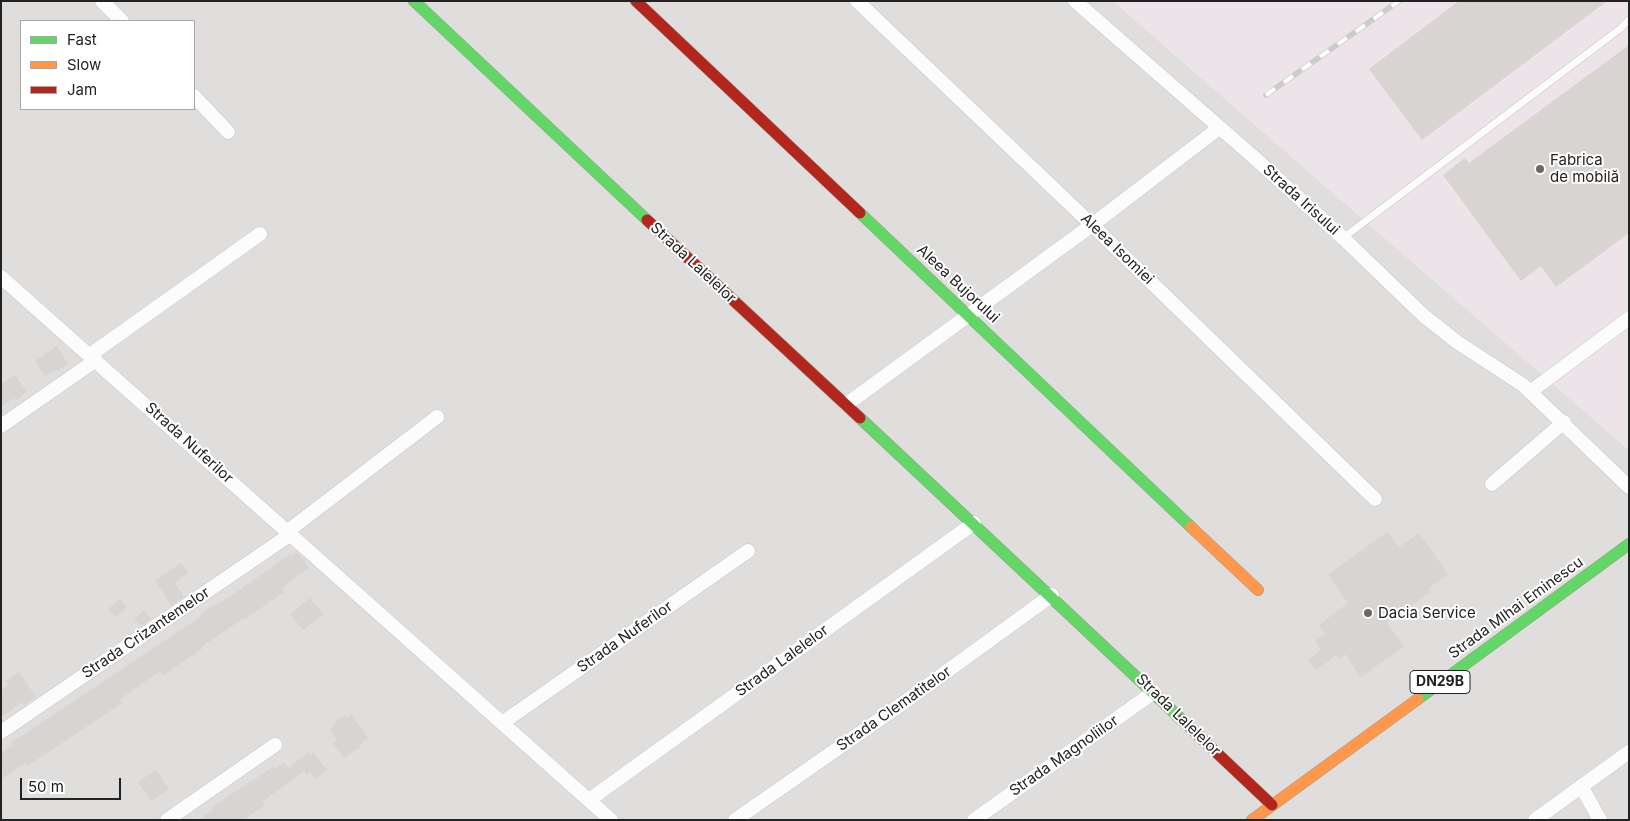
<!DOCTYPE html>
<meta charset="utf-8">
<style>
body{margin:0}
#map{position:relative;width:1630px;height:821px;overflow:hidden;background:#f0eeeb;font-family:Inter,sans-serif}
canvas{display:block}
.frame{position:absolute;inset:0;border:2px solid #222;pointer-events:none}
.legend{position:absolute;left:20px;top:20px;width:175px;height:90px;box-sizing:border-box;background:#fff;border:1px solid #a7a7a7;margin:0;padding:6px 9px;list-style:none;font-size:15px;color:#222}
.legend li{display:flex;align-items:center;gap:10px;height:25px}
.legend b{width:25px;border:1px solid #a7a7a7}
.scale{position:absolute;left:20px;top:778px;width:101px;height:22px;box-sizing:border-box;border:2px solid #222;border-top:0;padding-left:6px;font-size:15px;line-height:18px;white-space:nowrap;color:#222;-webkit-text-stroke:4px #fff;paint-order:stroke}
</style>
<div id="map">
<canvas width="1630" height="821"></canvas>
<div class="frame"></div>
<ul class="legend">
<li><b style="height:6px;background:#63d668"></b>Fast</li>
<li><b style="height:6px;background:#ff974d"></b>Slow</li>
<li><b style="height:6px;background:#b3261e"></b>Jam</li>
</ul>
<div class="scale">50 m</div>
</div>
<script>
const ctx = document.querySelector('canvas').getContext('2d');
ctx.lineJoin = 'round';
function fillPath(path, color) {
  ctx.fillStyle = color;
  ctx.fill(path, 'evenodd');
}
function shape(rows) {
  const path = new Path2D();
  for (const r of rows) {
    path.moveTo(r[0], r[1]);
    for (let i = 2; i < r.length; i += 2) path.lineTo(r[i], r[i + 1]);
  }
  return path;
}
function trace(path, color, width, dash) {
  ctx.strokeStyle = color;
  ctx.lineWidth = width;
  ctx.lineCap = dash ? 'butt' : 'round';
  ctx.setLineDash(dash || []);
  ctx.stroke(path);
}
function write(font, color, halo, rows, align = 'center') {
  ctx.font = font + ' Inter,sans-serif';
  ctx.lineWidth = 4;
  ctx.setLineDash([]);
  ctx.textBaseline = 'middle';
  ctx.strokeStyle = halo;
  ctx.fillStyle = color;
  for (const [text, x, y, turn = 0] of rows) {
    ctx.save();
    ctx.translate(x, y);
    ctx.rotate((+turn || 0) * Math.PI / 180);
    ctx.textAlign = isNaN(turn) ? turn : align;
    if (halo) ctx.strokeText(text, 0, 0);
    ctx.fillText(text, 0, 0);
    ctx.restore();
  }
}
fillPath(shape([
 [1,1,1113,1,1629,450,1629,820,1,820],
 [21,21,194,21,194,109,21,109]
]), '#dfdedc');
fillPath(shape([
 [1113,1,1629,1,1629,450,1368,224]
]), '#ede4e9');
fillPath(shape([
 [1459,1,1607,1,1422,140,1369,69],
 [1629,45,1629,233,1556,287,1541,266,1521,281,1443,175,1465,158,1469,163],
 [57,346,68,364,57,371,56,369,45,376,35,361],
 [15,375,27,392,16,400,14,398,1,407,1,384],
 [1387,532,1399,547,1419,533,1448,574,1429,588,1431,591,1387,623,1404,646,1361,677,1345,654,1339,659,1336,655,1316,670,1308,660,1321,650,1315,641,1325,634,1319,625,1348,603,1328,575],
 [297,552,309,568,287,583,288,584,281,589,284,592,245,619,244,618,201,647,202,649,163,675,160,671,119,700,122,703,56,747,27,766,25,763,1,779,1,753,13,745,11,743,202,616,201,614,214,605,215,606,241,589,290,554,291,556],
 [181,563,188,573,175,583,184,597,171,605,155,581],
 [310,598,323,614,303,630,290,614],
 [120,599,127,607,115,617,108,609],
 [144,611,151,619,141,626,134,619],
 [19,672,36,697,24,705,22,702,1,717,1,691,9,685,6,681],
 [351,714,368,738,359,745,360,747,344,758,333,743,337,740,330,730,336,725,334,723,345,715,347,718],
 [309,752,310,755,313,752,327,770,315,779,310,772,307,775,304,771,263,801,265,805,243,820,198,820,213,809,212,807,273,767,275,769,284,763,288,768],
 [156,770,169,789,151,801,138,782]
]), '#d7d4d2');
const lane = shape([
 [1343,238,1621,28,1629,20]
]);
const street = shape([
 [102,1,122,21],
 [857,1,1092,225,1375,499],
 [1075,1,1258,161,1343,238,1424,316,1457,342,1523,385,1629,487],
 [194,96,228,132],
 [1,277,611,820],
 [90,355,260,234],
 [1530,392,1629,318],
 [847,404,1092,225,1219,128],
 [1,426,96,360],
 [1492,484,1564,422],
 [288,531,437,417],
 [502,723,748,551],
 [1,732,291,534],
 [1581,786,1600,820],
 [589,800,974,523],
 [167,820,275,745],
 [735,820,906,701,1052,595],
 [974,820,1154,692],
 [1535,820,1629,752]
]);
const fast = shape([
 [414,1,647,220],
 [860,213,1191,527],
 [860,418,1182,720],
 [1418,699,1629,544]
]);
const slow = shape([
 [1191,527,1258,590],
 [1252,820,1418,699]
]);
const jam = shape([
 [636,1,860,213],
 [647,220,860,418],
 [1182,720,1272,805]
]);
trace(lane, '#c9c8c7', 8);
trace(street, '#c9c8c7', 15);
trace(fast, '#999a82', 12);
trace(slow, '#999a82', 12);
trace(jam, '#999a82', 12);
trace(lane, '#fdfcfc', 7);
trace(street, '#fdfcfc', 14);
trace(fast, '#63d668', 11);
trace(slow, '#ff974d', 11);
trace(jam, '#b3261e', 11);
const rail = shape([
 [1266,95,1399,1]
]);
trace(rail, '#ccc', 5.5);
trace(rail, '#fff', 4, [11]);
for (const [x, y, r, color] of [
 [1540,169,5,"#6a6968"],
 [1368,613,5,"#6a6968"]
]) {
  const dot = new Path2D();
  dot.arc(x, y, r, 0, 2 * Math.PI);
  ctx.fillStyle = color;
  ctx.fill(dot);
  trace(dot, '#fff', 2);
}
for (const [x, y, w] of [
 [1440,682,60]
]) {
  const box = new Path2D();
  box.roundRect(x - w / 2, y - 11.5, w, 23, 4);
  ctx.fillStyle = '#fff';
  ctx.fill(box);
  trace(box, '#222', 1);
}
write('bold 14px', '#222', null, [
 ["DN29B",1440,682]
]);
write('15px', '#222', '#fff', [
 ["Fabrica",1550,160],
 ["de mobilă",1550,177],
 ["Dacia Service",1378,613]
], 'left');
write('15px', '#222', '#fff', [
 ["Strada Irisului",1301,200,42],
 ["Aleea Isomiei",1117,249,44],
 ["Strada Lalelelor",693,263,43],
 ["Aleea Bujorului",958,284,43],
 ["Strada Nuferilor",189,443,42],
 ["Strada MIhai Eminescu",1516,608,-36],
 ["Strada Crizantemelor",146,633,-34],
 ["Strada Nuferilor",625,637,-35],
 ["Strada Lalelelor",782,661,-36],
 ["Strada Clematitelor",894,709,-35],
 ["Strada Lalelelor",1178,715,44],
 ["Strada Magnoliilor",1064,756,-35]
]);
</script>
